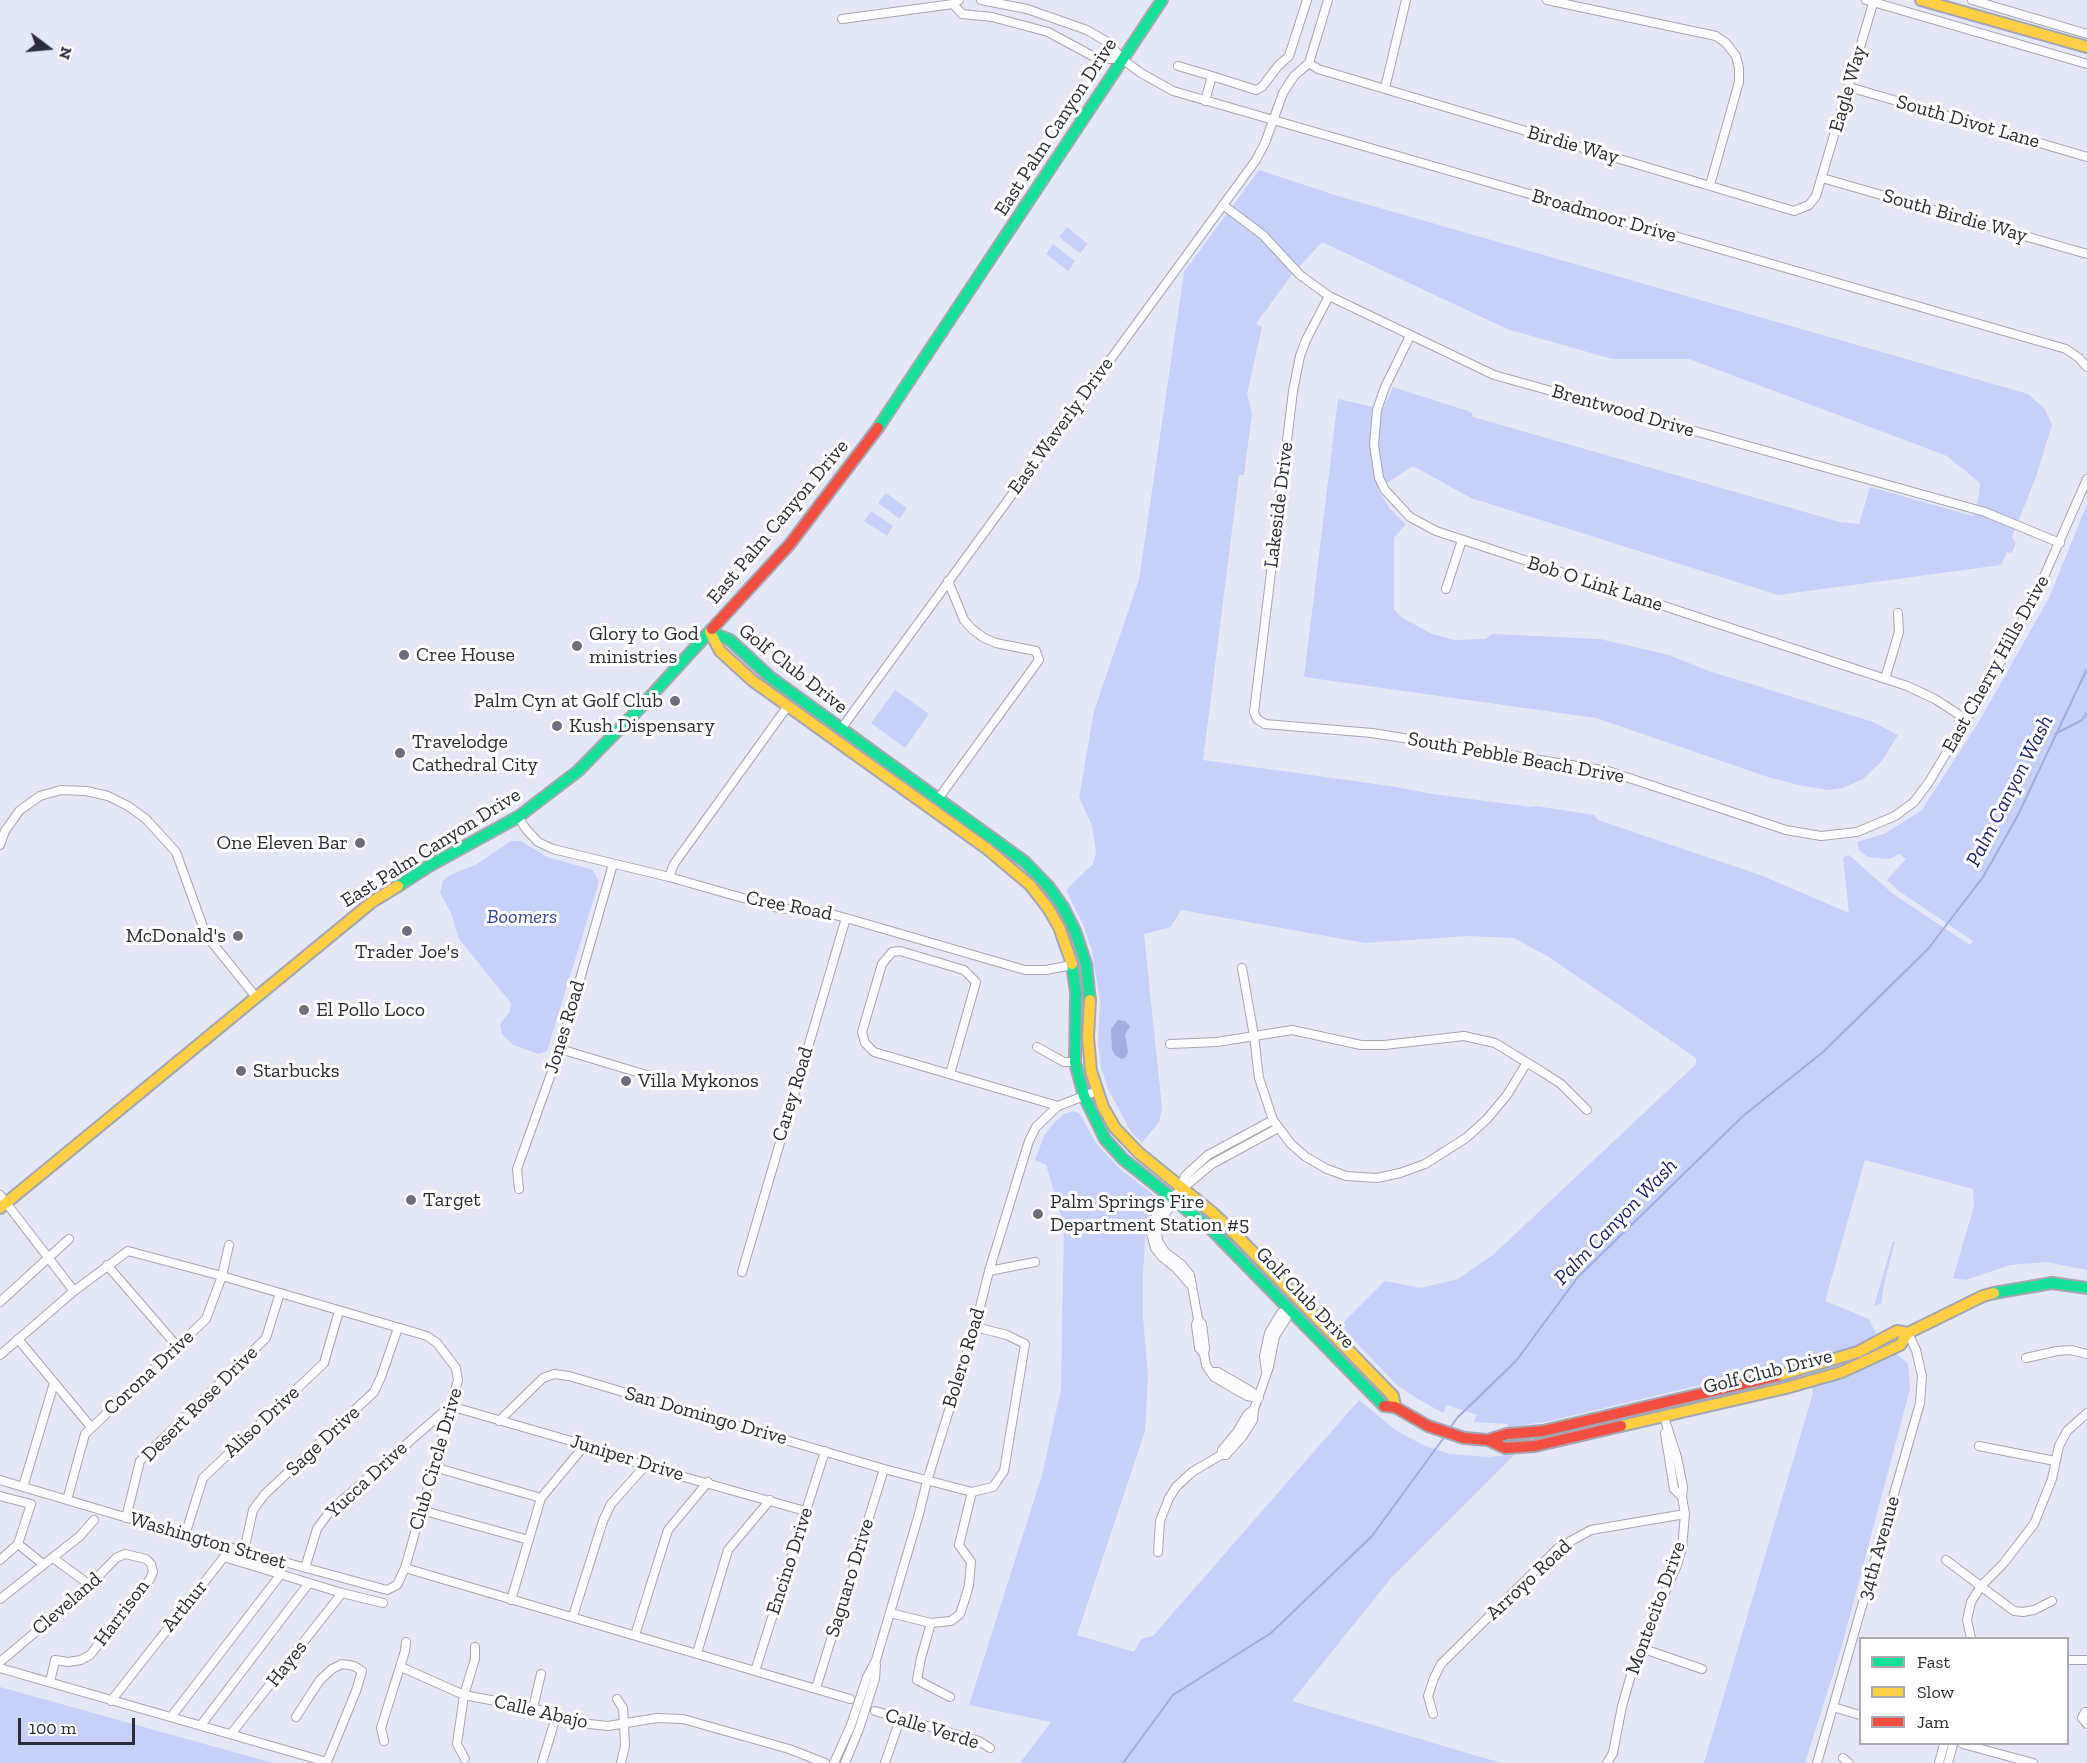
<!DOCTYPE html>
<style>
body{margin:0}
#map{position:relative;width:2087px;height:1763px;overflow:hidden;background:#e4e8f6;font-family:"Zilla Slab",serif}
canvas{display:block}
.legend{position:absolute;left:1859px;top:1637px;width:210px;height:108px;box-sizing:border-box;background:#fff;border:2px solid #aaabb0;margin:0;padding:8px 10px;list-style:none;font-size:18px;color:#2a2e3a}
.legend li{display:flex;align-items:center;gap:12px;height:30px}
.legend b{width:30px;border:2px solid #aaabb0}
.north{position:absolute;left:18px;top:18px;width:60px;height:60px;-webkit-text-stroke:4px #fff;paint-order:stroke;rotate:106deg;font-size:16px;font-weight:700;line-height:24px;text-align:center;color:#2a2e3a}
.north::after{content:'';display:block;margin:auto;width:21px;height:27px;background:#2a2e3a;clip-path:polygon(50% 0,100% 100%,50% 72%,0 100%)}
.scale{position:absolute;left:18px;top:1718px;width:117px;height:27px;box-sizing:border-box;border:3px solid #2a2e3a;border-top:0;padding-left:8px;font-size:18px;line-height:21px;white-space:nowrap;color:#2a2e3a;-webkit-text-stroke:4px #fff;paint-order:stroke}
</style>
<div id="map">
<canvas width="2087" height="1763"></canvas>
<ul class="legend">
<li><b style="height:8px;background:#16e098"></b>Fast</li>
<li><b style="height:8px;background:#ffcf43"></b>Slow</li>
<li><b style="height:8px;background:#f24e42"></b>Jam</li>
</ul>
<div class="north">N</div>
<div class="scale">100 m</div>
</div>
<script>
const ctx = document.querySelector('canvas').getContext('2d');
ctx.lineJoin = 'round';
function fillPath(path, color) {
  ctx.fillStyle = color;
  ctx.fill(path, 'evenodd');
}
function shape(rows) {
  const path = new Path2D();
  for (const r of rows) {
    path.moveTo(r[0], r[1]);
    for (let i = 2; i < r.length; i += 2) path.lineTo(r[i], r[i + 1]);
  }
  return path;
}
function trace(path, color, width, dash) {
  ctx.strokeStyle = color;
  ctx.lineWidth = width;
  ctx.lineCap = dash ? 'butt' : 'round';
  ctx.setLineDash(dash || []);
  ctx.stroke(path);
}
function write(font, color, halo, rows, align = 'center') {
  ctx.font = font + ' "Zilla Slab",serif';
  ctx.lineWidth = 6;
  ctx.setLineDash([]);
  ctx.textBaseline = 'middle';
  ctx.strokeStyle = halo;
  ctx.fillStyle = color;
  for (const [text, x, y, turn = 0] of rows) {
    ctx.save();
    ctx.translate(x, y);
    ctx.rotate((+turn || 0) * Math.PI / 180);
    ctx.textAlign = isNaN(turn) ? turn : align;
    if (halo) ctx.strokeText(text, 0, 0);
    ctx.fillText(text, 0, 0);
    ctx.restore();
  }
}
fillPath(shape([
 [1259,170,1338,196,2028,394,2045,409,2052,425,2036,477,2012,537,2016,543,2012,553,2007,552,2001,565,1778,595,1471,498,1413,466,1378,489,1390,509,1406,524,1394,538,1394,609,1401,617,1432,634,1454,640,1485,639,1492,634,1600,639,1669,655,1706,670,1873,722,1898,735,1881,762,1863,779,1843,788,1828,790,1798,785,1768,777,1596,718,1304,677,1338,399,1383,409,1393,387,1471,412,1473,417,1840,522,1859,524,1870,487,1973,516,1979,495,1980,483,1947,456,1689,359,1612,359,1507,329,1322,242,1290,277,1256,324,1262,327,1247,394,1252,414,1244,475,1239,475,1203,760,1390,786,1433,794,1531,807,1536,806,1594,815,1598,820,1763,876,1849,913,1843,858,1845,856,1849,855,1893,894,1970,945,1973,941,1899,891,1887,880,1906,859,1899,854,1890,859,1868,857,1859,850,1857,842,1884,834,1921,811,1978,723,2049,598,2087,504,2087,1270,2046,1262,2010,1265,1966,1280,1953,1278,1974,1206,1973,1189,1865,1160,1825,1301,1869,1319,1876,1334,1908,1364,1910,1389,1841,1649,1805,1763,1704,1763,1813,1393,1805,1360,1545,1422,1508,1427,1507,1424,1473,1422,1477,1415,1447,1405,1443,1413,1418,1399,1398,1386,1340,1326,1385,1281,1421,1288,1458,1279,1494,1254,1696,1064,1696,1058,1549,957,1514,938,1468,936,1365,943,1181,910,1171,927,1144,934,1162,1108,1159,1122,1142,1143,1131,1132,1108,1089,1101,1068,1098,1042,1100,1002,1092,951,1083,924,1066,890,1093,864,1096,853,1092,825,1079,798,1094,711,1139,580,1184,272],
 [1067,227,1088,244,1080,253,1059,237],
 [1053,244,1075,261,1068,271,1046,254],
 [886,493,907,508,900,519,878,503],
 [871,511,893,526,887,536,864,521],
 [895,690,929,714,905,748,871,723],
 [511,841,521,841,547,857,593,870,599,882,547,1051,539,1054,513,1045,502,1034,500,1024,510,1011,511,1003,459,939,451,913,440,893,443,880,450,875,477,864],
 [1074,1111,1080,1114,1096,1143,1120,1169,1154,1195,1157,1201,1156,1208,1146,1226,1143,1274,1143,1318,1148,1376,1145,1431,1077,1635,1134,1652,1141,1639,1153,1636,1359,1400,1397,1431,1425,1446,1450,1454,1489,1457,1515,1454,1392,1577,1292,1701,1501,1763,1020,1763,1051,1722,969,1705,1042,1475,1061,1389,1064,1225,1046,1165,1035,1160,1044,1136,1052,1125,1064,1114],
 [1893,1241,1895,1241,1884,1284,1881,1304,1874,1306],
 [0,1687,273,1763,0,1763]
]), '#c6d0f9');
fillPath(shape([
 [1118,1020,1125,1021,1130,1026,1125,1035,1128,1052,1126,1057,1122,1059,1115,1055,1112,1049,1111,1029]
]), '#a1ade1');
trace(shape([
 [2055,734,2082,720,2087,713],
 [1450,1428,1457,1418,1516,1361,1578,1277,1743,1116,1823,1052,1928,949,1983,877,2017,817,2087,669],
 [1123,1763,1173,1695,1271,1633,1372,1536,1445,1436]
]), '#a1ade1', 2);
const street = shape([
 [981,0,1027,9,1087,30,1109,43,1122,59,1141,73,1173,91,2066,349,2079,358,2087,367],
 [1547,0,1716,36,1726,43,1736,56,1739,68,1739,82,1710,185],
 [1866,0,2087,64],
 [1972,0,2087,34],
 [953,4,962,14,992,17,1048,32,1098,59,1122,59],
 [842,19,953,4,959,0],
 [1309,63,1318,69,1794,211,1809,205,1816,196,1874,0],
 [1309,63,1328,0],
 [1178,66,1212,76],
 [1849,87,2087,157],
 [1385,88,1406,0],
 [1205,101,1212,76,1256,90,1262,87,1278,66,1289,56,1307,0],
 [1822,178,2087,254],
 [1223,205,1263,235,1300,275,1329,296,1494,375,1985,512,2060,543],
 [1329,296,1306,340,1300,356,1293,391,1254,712,1257,719,1265,724,1372,733,1608,771,1786,830,1821,836,1857,832,1895,816,1914,802,1929,782,2004,656,2038,590,2087,479],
 [1410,336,1385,387,1377,410,1374,445,1379,478,1385,490,1410,517,1436,531,1907,686,1935,699,1967,720],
 [1446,589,1462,540],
 [1885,679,1899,632,1898,613],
 [841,729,1256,160,1265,143,1283,93,1294,76,1309,63],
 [938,799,1039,660,1036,651,996,643,984,638,972,629,964,620,948,581],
 [518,817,526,829,538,842,553,849,669,877,778,908,827,913,846,918,1025,970,1046,970,1072,965],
 [0,845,5,831,20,810,40,796,61,790,86,791,108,796,128,806,146,819,176,852,206,935,256,997],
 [669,877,674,864,787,707],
 [1242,968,1254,1036,1259,1078,1273,1120,1291,1144,1306,1157,1327,1169,1346,1176,1377,1178,1400,1173,1425,1164,1466,1138,1487,1119,1507,1095,1526,1064],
 [1170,1044,1217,1042,1292,1030,1361,1045,1384,1045,1464,1036,1495,1043,1544,1073,1561,1084,1587,1110],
 [1037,1047,1064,1062,1075,1062],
 [560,1049,660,1079],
 [950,1074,976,982,964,970,900,951,892,952,882,964,862,1032,865,1043,874,1052,1058,1106],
 [1181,1188,1185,1176,1208,1155,1273,1120],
 [519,1189,517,1169,560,1049,613,864],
 [0,1195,74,1291],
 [1173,1198,1171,1206,1163,1216,1157,1229,1158,1241,1165,1252,1182,1265,1190,1275,1198,1319,1202,1324,1205,1348,1204,1354],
 [107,1265,177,1346],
 [989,1271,1035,1262],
 [742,1272,846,918],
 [1190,1284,1176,1268,1162,1257,1155,1248,1150,1230,1154,1219,1164,1204,1212,1164,1278,1128],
 [0,1302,69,1239],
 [1198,1319,1196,1325,1199,1348,1204,1354,1206,1365,1214,1377,1247,1396,1259,1398],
 [18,1339,91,1427],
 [0,1355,74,1291,128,1251,222,1276,427,1336,437,1343,456,1368,458,1380,405,1568,397,1585,387,1590,185,1535,0,1480],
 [2026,1358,2057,1351,2071,1350,2087,1354],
 [1266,1371,1264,1356,1269,1333,1281,1313,1290,1309],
 [1213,1372,1218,1372,1249,1390,1258,1397],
 [499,1421,543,1378,554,1374,569,1376,884,1469,972,1492],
 [1665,1433,1674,1489,1682,1497],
 [1979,1446,2055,1461],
 [1221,1455,1222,1450,1237,1432,1247,1415,1254,1409],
 [434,1467,541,1498],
 [23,1487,54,1383],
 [0,1496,31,1504,18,1544,0,1560],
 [67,1500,85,1434,206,1319,222,1276,229,1245],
 [421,1510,529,1540],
 [126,1518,140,1461,266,1338,280,1293],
 [185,1535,203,1478,324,1363,339,1311],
 [18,1544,43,1564],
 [244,1551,253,1510,265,1494,374,1392,381,1377,398,1328],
 [1158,1552,1160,1521,1169,1498,1176,1487,1192,1472,1221,1455,1226,1455,1242,1437,1253,1420,1254,1409,1269,1367,1275,1336,1286,1319,1290,1309],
 [53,1558,90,1585],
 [1946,1560,2014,1611,2023,1612,2034,1610,2052,1601],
 [305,1568,317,1529,330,1511,450,1406,585,1445,645,1466,805,1511],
 [405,1568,850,1699],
 [0,1599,80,1536,94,1520],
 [511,1600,541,1498,585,1445],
 [890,1613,931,1623],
 [573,1616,603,1521,611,1504,645,1466],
 [635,1635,668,1530,708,1482],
 [1971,1638,1967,1620,1971,1602,1981,1586,2003,1564,2034,1524,2052,1479,2059,1446,2067,1431,2087,1413],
 [1641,1648,1702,1669],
 [697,1653,728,1550,770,1500],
 [2068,1660,2087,1660],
 [0,1662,83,1592,116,1558,125,1554,146,1559,151,1564,153,1572,150,1579,90,1655,81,1660,68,1662,55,1660,50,1682],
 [401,1667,464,1695,533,1708,589,1724,608,1726,657,1718,683,1719,789,1749,825,1763],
 [0,1668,327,1762,356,1691,362,1671,354,1666,342,1664,332,1669,320,1680,296,1717],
 [755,1671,825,1451],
 [816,1688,884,1469],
 [950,1697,917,1680,921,1658,931,1623,951,1621,960,1614,965,1599,969,1585,971,1562,959,1545,972,1492,993,1487,1004,1471,1025,1344,1007,1335,975,1327],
 [617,1699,623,1708,624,1724,625,1746,621,1763],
 [111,1701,224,1557,342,1593,383,1603],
 [1833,1707,1860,1715],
 [533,1708,541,1674],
 [875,1711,979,1741,990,1748],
 [2087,1712,2085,1712,2082,1718,2087,1724],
 [1433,1714,1428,1696,1434,1678,1441,1664,1558,1548,1591,1530,1685,1514],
 [171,1717,281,1574],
 [201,1725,309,1583],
 [231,1734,342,1593],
 [384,1741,381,1728,405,1651,406,1642],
 [1963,1744,2033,1763],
 [1843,1758,1849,1763],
 [465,1759,457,1744,464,1695,475,1659,475,1647],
 [542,1763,556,1717],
 [834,1763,851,1725,867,1677,876,1660,919,1514,927,1481,975,1327,989,1271,1029,1141,1036,1127,1058,1106,1097,1091],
 [845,1763,859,1729,875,1679,876,1665],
 [885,1763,900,1719],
 [1607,1763,1613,1753,1622,1706,1631,1675,1641,1648,1677,1565,1682,1548,1685,1514,1682,1497,1683,1487,1677,1457,1664,1417],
 [1817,1763,1920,1403,1922,1376,1916,1350,1908,1333],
 [1939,1763,1944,1744],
 [1948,1763,1953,1744]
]);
const fast = shape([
 [878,428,1162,0],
 [710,632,730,640,770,677,1025,862,1049,887,1063,907,1075,931,1086,964,1090,1000],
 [398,886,429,866,518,817,578,771,638,710,712,629],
 [1072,964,1076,993,1075,1062,1084,1096,1105,1139,1123,1159,1211,1229,1384,1406],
 [1994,1293,2052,1283,2087,1288]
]);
const slow = shape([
 [1921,0,2087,47],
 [710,632,720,651,753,681,986,848,1030,885,1048,908,1059,927,1072,964],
 [1090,1000,1088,1037,1091,1071,1103,1107,1115,1128,1139,1153,1214,1214,1241,1240,1393,1396,1395,1407],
 [0,1208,372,902,398,886],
 [1777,1376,1858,1352,1897,1331,1908,1333],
 [1621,1426,1786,1388,1842,1372,1900,1345,1908,1333,1983,1296,1994,1293]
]);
const jam = shape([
 [712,629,790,544,878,428],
 [1384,1406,1395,1407,1428,1426,1464,1438,1488,1440,1505,1448,1535,1446,1621,1426],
 [1488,1440,1507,1434,1543,1431,1777,1376]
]);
trace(street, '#a4a7b3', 10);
trace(fast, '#a4a7b3', 14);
trace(slow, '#a4a7b3', 14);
trace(jam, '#a4a7b3', 14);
trace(street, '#fbfcfe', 8);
trace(fast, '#16e098', 10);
trace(slow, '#ffcf43', 10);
trace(jam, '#f24e42', 10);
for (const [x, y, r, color] of [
 [577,646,6,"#6b6f7c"],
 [404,655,6,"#6b6f7c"],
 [675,701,6,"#6b6f7c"],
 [557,726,6,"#6b6f7c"],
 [400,753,6,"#6b6f7c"],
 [360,843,6,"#6b6f7c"],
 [407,931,6,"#6b6f7c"],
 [238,936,6,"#6b6f7c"],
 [304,1010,6,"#6b6f7c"],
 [241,1071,6,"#6b6f7c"],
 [626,1081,6,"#6b6f7c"],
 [411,1200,6,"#6b6f7c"],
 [1038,1214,6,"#6b6f7c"]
]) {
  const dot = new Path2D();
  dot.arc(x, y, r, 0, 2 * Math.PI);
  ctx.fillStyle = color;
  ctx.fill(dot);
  trace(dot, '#fff', 2);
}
write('20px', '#2a2e3a', '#fff', [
 ["Eagle Way",1848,89,-74],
 ["South Divot Lane",1968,122,16],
 ["East Palm Canyon Drive",1056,127,-57],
 ["Birdie Way",1573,145,16],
 ["Broadmoor Drive",1604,216,16],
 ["South Birdie Way",1955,216,16],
 ["Brentwood Drive",1623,411,16],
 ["East Waverly Drive",1061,426,-54],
 ["Lakeside Drive",1279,505,-83],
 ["East Palm Canyon Drive",778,522,-50],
 ["Bob O Link Lane",1595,584,18],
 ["East Cherry Hills Drive",1996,664,-61],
 ["Golf Club Drive",793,669,38],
 ["South Pebble Beach Drive",1516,758,10],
 ["East Palm Canyon Drive",431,848,-32],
 ["Cree Road",789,906,11],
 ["Jones Road",565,1027,-73],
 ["Carey Road",793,1094,-73],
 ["Golf Club Drive",1305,1298,46],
 ["Bolero Road",964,1358,-73],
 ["Golf Club Drive",1768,1372,-14],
 ["Corona Drive",149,1373,-43],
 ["Desert Rose Drive",200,1404,-45],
 ["San Domingo Drive",706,1416,16],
 ["Aliso Drive",262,1422,-43],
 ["Sage Drive",323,1441,-43],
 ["Juniper Drive",627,1458,17],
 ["Club Circle Drive",436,1459,-74],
 ["Yucca Drive",367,1480,-43],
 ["Washington Street",208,1541,16],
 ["34th Avenue",1879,1548,-74],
 ["Encino Drive",790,1561,-72],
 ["Saguaro Drive",850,1578,-73],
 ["Arroyo Road",1529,1580,-43],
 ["Cleveland",67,1604,-41],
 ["Arthur",185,1606,-51],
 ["Montecito Drive",1656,1608,-70],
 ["Harrison",122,1613,-53],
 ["Hayes",287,1664,-52],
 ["Calle Abajo",541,1712,13],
 ["Calle Verde",932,1729,17]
]);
write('20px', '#2a2e3a', '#fff', [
 ["Glory to God",589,634],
 ["ministries",589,657],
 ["Cree House",416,655],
 ["Palm Cyn at Golf Club",663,701,"right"],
 ["Kush Dispensary",569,726],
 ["Travelodge",412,742],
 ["Cathedral City",412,765],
 ["One Eleven Bar",348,843,"right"],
 ["McDonald's",226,936,"right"],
 ["Trader Joe's",407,952,"center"],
 ["El Pollo Loco",316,1010],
 ["Starbucks",253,1071],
 ["Villa Mykonos",638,1081],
 ["Target",423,1200],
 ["Palm Springs Fire",1050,1202],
 ["Department Station #5",1050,1225]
], 'left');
write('italic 20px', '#394496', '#fff', [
 ["Boomers",522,917]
]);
write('italic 21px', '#1e2371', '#fff', [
 ["Palm Canyon Wash",2010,791,-63],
 ["Palm Canyon Wash",1616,1222,-46]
]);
</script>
